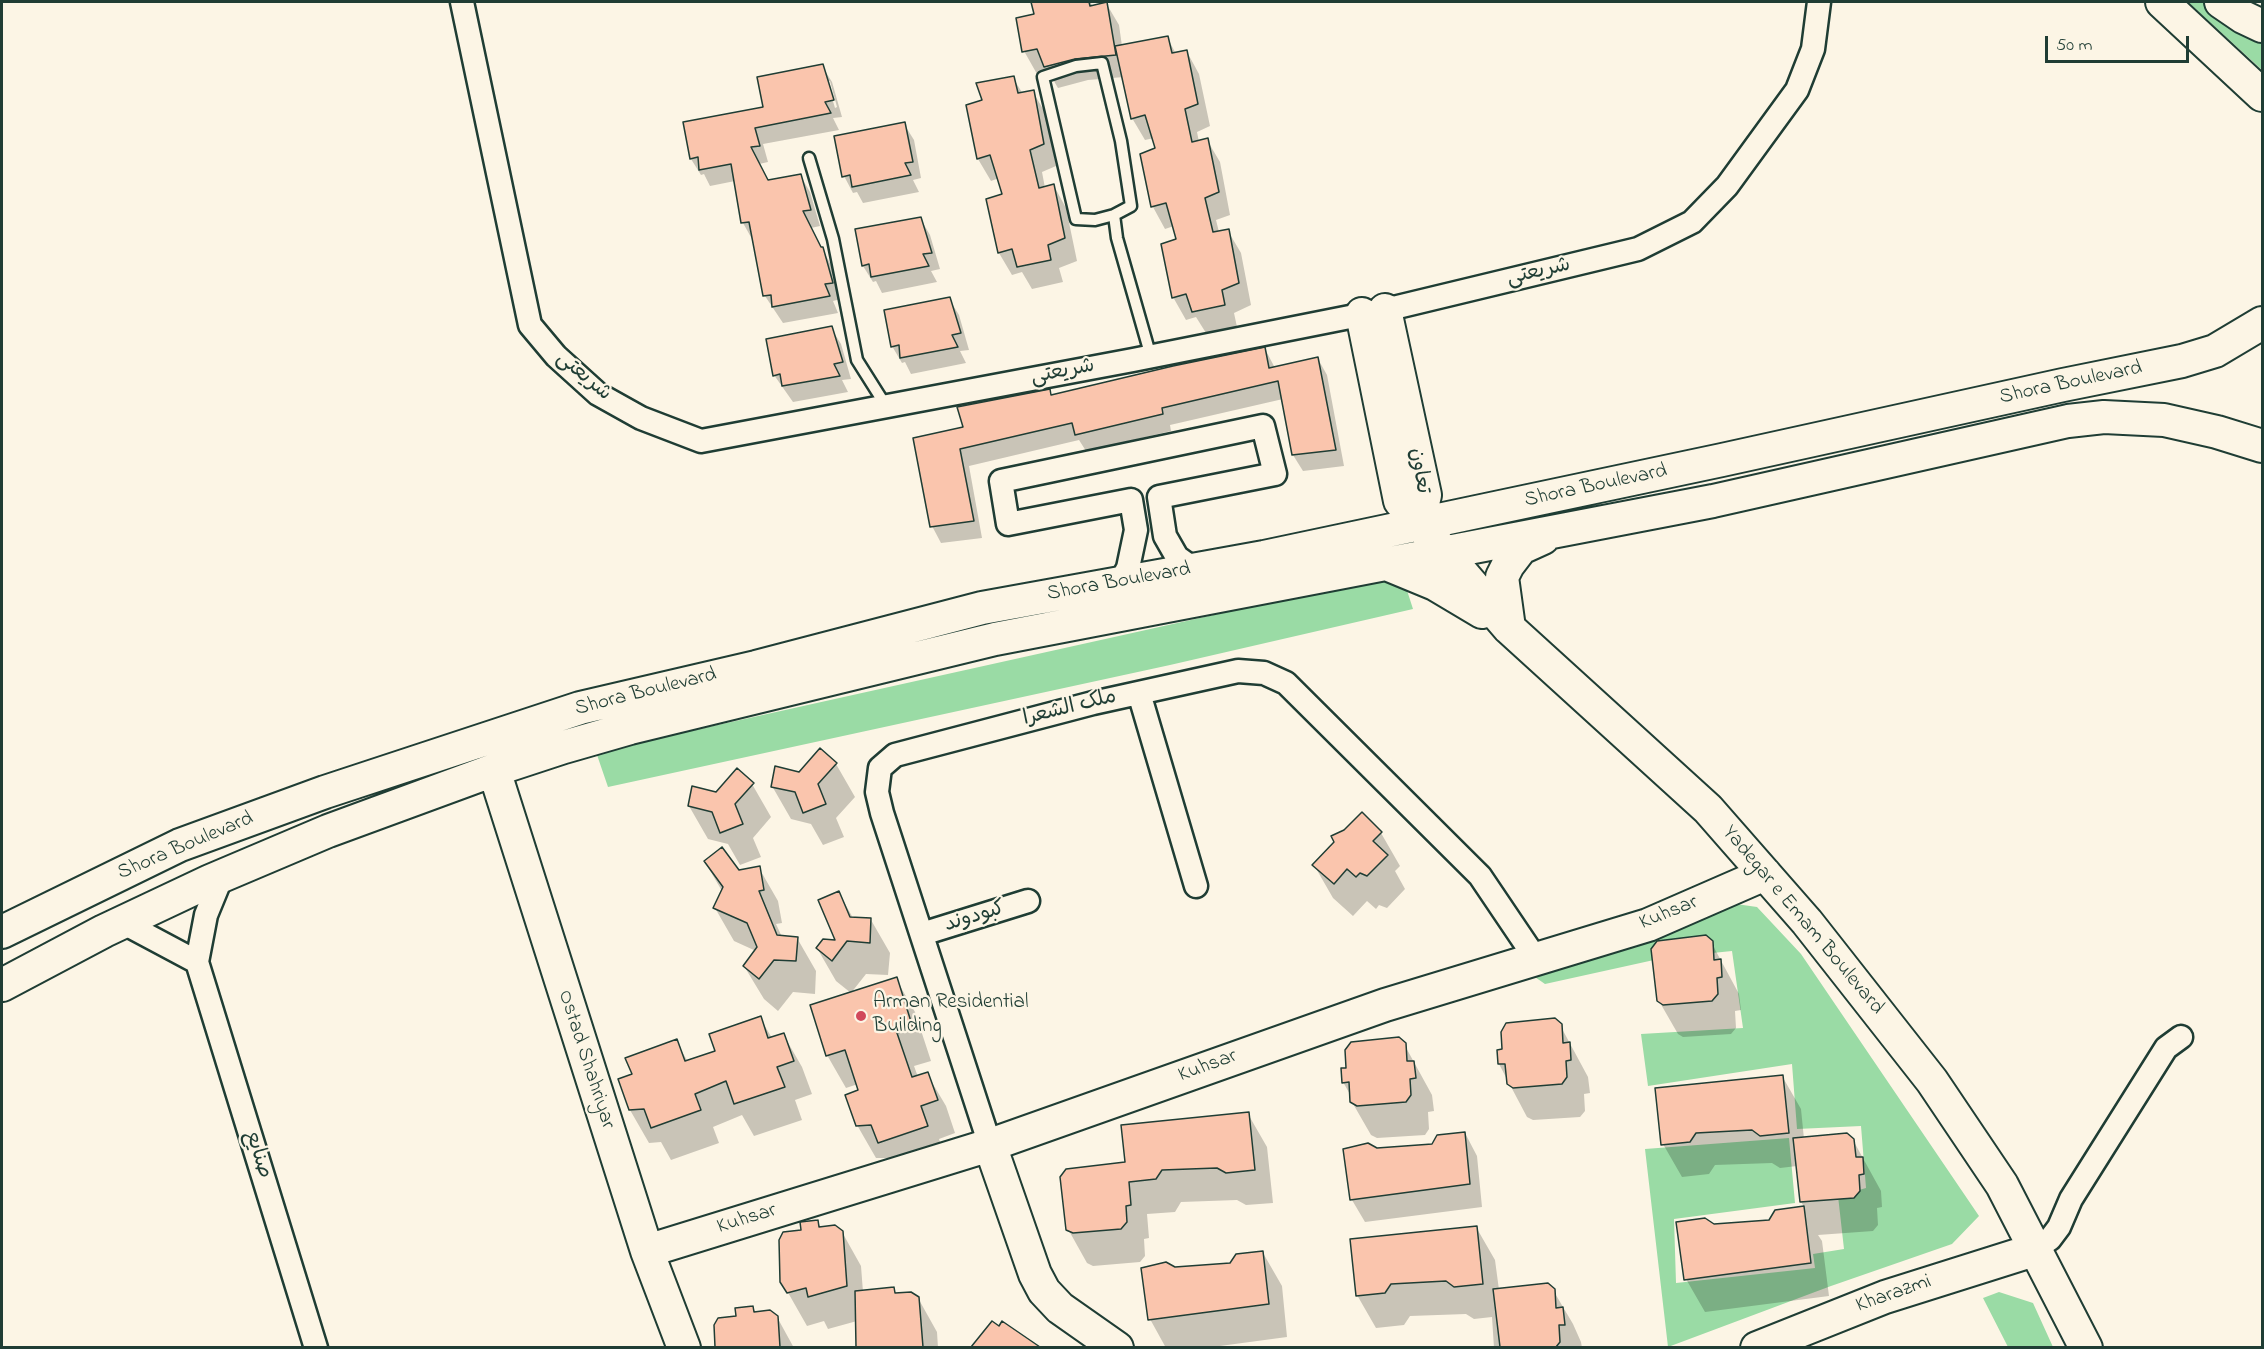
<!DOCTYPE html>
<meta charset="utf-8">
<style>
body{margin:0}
#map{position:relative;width:2264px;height:1349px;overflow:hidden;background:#fcf5e5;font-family:"Indie Flower",sans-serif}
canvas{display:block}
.frame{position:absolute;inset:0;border:3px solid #1f3d34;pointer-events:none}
.scale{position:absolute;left:2045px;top:36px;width:144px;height:27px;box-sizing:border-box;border:3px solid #1f3d34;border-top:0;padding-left:8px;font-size:18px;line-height:21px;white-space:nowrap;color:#1f3d34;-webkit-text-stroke:4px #fcf5e5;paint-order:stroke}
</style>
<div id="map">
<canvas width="2264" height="1349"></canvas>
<div class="frame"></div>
<div class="scale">50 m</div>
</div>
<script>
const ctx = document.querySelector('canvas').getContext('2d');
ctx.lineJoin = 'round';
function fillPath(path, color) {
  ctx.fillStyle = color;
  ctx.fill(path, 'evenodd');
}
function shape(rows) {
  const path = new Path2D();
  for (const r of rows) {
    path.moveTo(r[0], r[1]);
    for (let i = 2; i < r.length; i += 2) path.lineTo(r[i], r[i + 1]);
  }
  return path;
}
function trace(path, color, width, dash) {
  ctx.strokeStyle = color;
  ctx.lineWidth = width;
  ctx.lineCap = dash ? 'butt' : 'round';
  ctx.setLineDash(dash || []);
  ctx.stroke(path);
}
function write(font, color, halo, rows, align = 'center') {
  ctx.font = font + ' "Indie Flower","Playpen Sans Arabic",sans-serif';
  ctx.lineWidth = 4.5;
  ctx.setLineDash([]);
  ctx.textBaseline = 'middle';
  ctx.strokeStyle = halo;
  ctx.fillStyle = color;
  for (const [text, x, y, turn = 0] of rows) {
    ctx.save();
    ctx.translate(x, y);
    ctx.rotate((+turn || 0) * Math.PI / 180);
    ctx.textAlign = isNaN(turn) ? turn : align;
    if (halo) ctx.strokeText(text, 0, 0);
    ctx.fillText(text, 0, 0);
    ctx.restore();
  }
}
fillPath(shape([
 [2188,2,2213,2,2262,34,2262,70],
 [1403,578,1413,609,1170,665,608,787,596,752,1299,596],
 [1729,903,1757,907,1801,954,1979,1216,1952,1244,1831,1286,1668,1347,1645,1149,1789,1138,1795,1203,1674,1219,1676,1283,1815,1268,1813,1254,1844,1249,1838,1196,1866,1188,1861,1126,1797,1129,1792,1064,1648,1086,1641,1034,1743,1028,1732,951,1663,958,1545,984,1532,975],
 [1999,1292,2033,1303,2053,1347,2008,1347,1983,1298]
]), '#9adba5');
fillPath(shape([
 [1033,2,1090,2,1093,6,1106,3,1119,25,1122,46,1167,37,1176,54,1187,52,1199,74,1210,126,1197,132,1199,142,1207,140,1220,162,1230,215,1216,220,1219,232,1228,231,1241,253,1251,305,1234,313,1237,327,1206,333,1196,317,1186,320,1173,297,1178,240,1174,226,1165,229,1153,207,1142,155,1157,149,1154,138,1145,140,1132,118,1124,77,1088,80,1058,88,1048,71,1037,74,1024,51,1036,15],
 [822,66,832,82,842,117,833,118,839,130,763,144,768,162,759,164,768,181,800,175,810,192,820,226,811,228,831,265,841,299,833,301,838,313,783,323,765,296,754,239,752,239,743,223,735,181,710,186,704,174,701,175,691,159],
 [827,81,830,81,837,107,835,108],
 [1013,78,1023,94,1033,92,1046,114,1056,166,1042,172,1045,188,1054,186,1066,208,1077,261,1059,268,1063,282,1032,289,1022,272,1012,275,999,253,1004,195,999,178,991,181,978,159,984,101],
 [904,124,914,140,921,178,913,180,919,192,863,203,857,192,853,193,844,176],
 [920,218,930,235,940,269,931,271,937,282,882,293,876,281,873,282,863,266],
 [949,299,959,315,969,350,960,351,966,363,911,374,905,362,902,363,892,346],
 [831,328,841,344,851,379,842,380,848,392,793,402,774,375],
 [1265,349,1275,368,1318,359,1327,375,1344,466,1303,471,1293,455,1283,399,1170,425,1171,431,1086,451,1079,440,969,466,982,538,941,543,932,526,964,428,1049,391,1052,396],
 [836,764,855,797,836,818,844,837,823,845,811,824,791,819,772,786,799,773],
 [752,784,771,817,753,838,761,857,740,865,728,844,708,839,689,806,716,793],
 [1362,814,1381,833,1400,866,1395,871,1405,889,1387,908,1379,905,1376,909,1367,901,1353,916,1333,898,1314,865],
 [705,862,738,871,759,868,778,901,782,923,776,924,782,937,797,938,816,971,815,994,793,992,778,1011,764,999,744,966,756,951,734,941,715,908,722,891],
 [839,893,853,918,871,920,890,953,888,975,866,974,851,993,836,981,817,948,837,941],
 [1711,942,1739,994,1741,1010,1735,1011,1736,1028,1731,1034,1683,1037,1678,1034,1659,1001],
 [896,979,915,1012,931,1061,914,1066,918,1077,927,1074,946,1106,955,1133,939,1139,946,1159,898,1176,888,1158,876,1158,857,1125,860,1091,858,1084,846,1088,827,1055],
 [760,1018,772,1038,783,1034,802,1067,812,1094,795,1100,802,1120,754,1136,742,1115,713,1127,719,1143,671,1160,661,1142,649,1143,630,1110,633,1075,676,1041,688,1062,717,1052],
 [1560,1025,1588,1077,1590,1093,1584,1094,1585,1111,1580,1117,1533,1120,1527,1117,1499,1064],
 [1404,1044,1432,1095,1434,1111,1428,1112,1429,1129,1425,1135,1377,1138,1371,1135,1352,1102,1351,1096,1343,1082],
 [1782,1076,1801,1109,1804,1139,1853,1140,1881,1191,1882,1207,1877,1208,1878,1225,1873,1231,1818,1235,1822,1241,1829,1296,1705,1312,1686,1279,1714,1225,1770,1221,1776,1212,1805,1208,1801,1202,1797,1166,1780,1168,1772,1163,1715,1165,1709,1174,1682,1177,1663,1144],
 [1248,1114,1267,1147,1273,1203,1246,1205,1237,1200,1181,1202,1175,1212,1147,1214,1149,1238,1144,1239,1145,1256,1140,1262,1093,1266,1087,1263,1068,1229,1127,1164],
 [1465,1133,1477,1156,1482,1207,1365,1222,1352,1200,1376,1149,1433,1145],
 [818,1222,821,1228,842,1232,861,1266,863,1292,893,1289,897,1294,918,1298,937,1332,938,1348,858,1348,857,1321,828,1329,824,1321,807,1326,782,1282,803,1232],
 [1476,1227,1495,1260,1499,1290,1553,1290,1573,1324,1581,1342,1582,1348,1494,1348,1492,1317,1474,1319,1466,1314,1410,1316,1404,1325,1376,1328,1357,1295],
 [1263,1253,1282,1286,1287,1337,1205,1348,1166,1348,1150,1319,1175,1269,1231,1265],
 [753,1307,756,1313,777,1317,794,1348,716,1348,716,1325,738,1317],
 [992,1323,999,1328,1003,1323,1038,1348,973,1348]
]), '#0003');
const building = shape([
 [1031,2,1089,2,1090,6,1107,2,1116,55,1075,59,1044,67,1037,49,1022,52,1016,18,1034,14,1031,2],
 [1168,36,1172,53,1187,50,1198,104,1185,109,1192,142,1208,138,1219,192,1205,198,1213,232,1229,229,1239,283,1222,290,1225,305,1192,312,1186,294,1172,298,1161,244,1176,239,1166,203,1151,207,1140,154,1155,148,1145,115,1131,119,1115,46,1168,36],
 [823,64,834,100,825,102,831,113,755,128,760,146,751,147,768,180,801,174,811,210,803,211,821,247,823,247,833,283,825,284,830,296,772,307,771,295,763,296,749,222,741,223,731,164,699,170,698,157,690,159,683,122,763,107,757,77,823,64],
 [1014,76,1018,93,1034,90,1044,144,1030,150,1039,188,1054,184,1065,238,1048,245,1051,260,1017,267,1012,249,998,253,986,199,1002,194,990,155,977,159,966,105,982,100,976,83,1014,76],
 [905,122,913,162,905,163,911,175,852,187,850,175,842,177,834,136,905,122],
 [921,217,932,253,923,254,929,266,871,277,869,264,862,266,855,229,921,217],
 [950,297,961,333,952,335,958,347,900,358,899,345,891,347,884,310,950,297],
 [832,326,843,362,834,364,840,376,782,386,780,374,773,376,766,339,832,326],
 [1265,347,1269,368,1318,357,1336,450,1292,455,1278,381,1162,408,1163,414,1075,435,1072,423,960,449,974,521,930,527,913,438,963,427,957,407,1050,389,1051,395,1173,366,1265,347],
 [820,748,837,763,818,784,826,804,803,813,795,792,771,787,775,766,799,772,820,748],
 [737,768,754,783,735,804,743,824,720,833,712,812,688,806,692,786,716,792,737,768],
 [1362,812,1382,832,1373,841,1388,855,1367,876,1360,873,1356,877,1347,869,1334,884,1312,865,1334,842,1331,836,1344,830,1362,812],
 [722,847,739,870,760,866,764,890,759,891,777,935,798,937,796,961,774,960,759,979,743,966,757,947,747,923,713,908,723,887,704,861,722,847],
 [839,891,850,917,871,918,870,943,847,941,832,961,816,948,823,939,835,940,818,900,839,891],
 [1706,935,1713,941,1714,960,1721,959,1722,977,1717,978,1718,994,1712,1001,1663,1005,1657,1001,1651,949,1657,941,1706,935],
 [897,977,913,1028,897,1033,912,1077,928,1072,938,1100,921,1106,928,1126,878,1143,871,1125,856,1126,845,1095,858,1090,845,1050,826,1056,810,1005,897,977],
 [761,1016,768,1038,784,1033,794,1061,777,1067,785,1087,734,1104,726,1081,695,1094,701,1110,651,1128,644,1109,629,1110,618,1079,632,1074,625,1058,677,1039,685,1061,715,1051,709,1034,761,1016],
 [1555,1018,1562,1024,1563,1043,1570,1042,1571,1060,1566,1061,1567,1077,1562,1084,1513,1088,1507,1084,1505,1064,1498,1064,1497,1050,1502,1049,1501,1032,1506,1023,1555,1018],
 [1399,1037,1406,1043,1407,1061,1414,1061,1416,1078,1410,1079,1411,1095,1406,1102,1357,1106,1350,1102,1349,1082,1342,1083,1341,1068,1346,1068,1345,1050,1351,1042,1399,1037],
 [1783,1075,1789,1133,1760,1136,1752,1130,1696,1133,1690,1142,1661,1145,1655,1088,1783,1075],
 [1249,1112,1255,1170,1226,1173,1217,1168,1162,1170,1156,1179,1129,1182,1131,1205,1126,1206,1127,1222,1121,1229,1073,1233,1066,1230,1060,1177,1066,1169,1125,1162,1121,1125,1249,1112],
 [1465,1132,1470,1184,1350,1200,1343,1149,1368,1143,1377,1148,1432,1144,1437,1135,1465,1132],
 [1847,1133,1854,1139,1856,1157,1863,1157,1864,1174,1859,1175,1860,1191,1854,1198,1800,1202,1793,1138,1847,1133],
 [1804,1206,1811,1263,1684,1280,1676,1222,1705,1218,1714,1224,1769,1220,1775,1210,1804,1206],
 [818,1220,819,1227,835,1225,843,1231,847,1286,808,1297,806,1288,787,1293,780,1282,779,1240,783,1232,801,1230,800,1222,818,1220],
 [1477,1226,1483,1284,1454,1287,1446,1281,1391,1284,1385,1293,1356,1296,1350,1239,1477,1226],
 [1263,1251,1269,1304,1148,1320,1141,1268,1166,1262,1175,1267,1230,1263,1236,1254,1263,1251],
 [1548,1283,1555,1289,1556,1308,1563,1307,1565,1325,1559,1325,1560,1342,1556,1347,1500,1347,1493,1289,1548,1283],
 [894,1287,895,1293,911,1292,919,1297,923,1347,856,1347,855,1291,894,1287],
 [753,1306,754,1312,770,1310,778,1316,780,1347,715,1347,714,1325,718,1318,736,1316,735,1308,753,1306],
 [992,1321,999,1326,1002,1321,1040,1347,971,1347,992,1321]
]);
fillPath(building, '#fac5ad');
trace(building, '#1f3d34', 1.5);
const lane = shape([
 [1102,63,1121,141,1131,206,1114,215,1095,220,1076,219,1043,77,1076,66,1102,63],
 [809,158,833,239,857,360,886,406],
 [1114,215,1117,238,1151,357]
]);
const street = shape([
 [462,2,530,325,556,356,598,394,641,418,701,441,1133,360,1385,310,1638,249,1692,222,1727,186,1797,90,1813,49,1819,2],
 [1120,583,1128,568,1136,530,1131,500,1008,524,1001,481,1263,426,1275,474,1159,497,1165,536,1177,557,1195,570],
 [1139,693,1196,886],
 [222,876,206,915,197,962,316,1348],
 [122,922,197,962],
 [922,934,1028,901],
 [990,1145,882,813,877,792,880,768,895,755,1093,703,1238,671,1264,673,1286,683,1480,876,1536,959],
 [2034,1250,2050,1239,2059,1227,2071,1199,2166,1048,2181,1037]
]);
const secondary = shape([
 [2162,2,2262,95],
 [2221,2,2243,17,2262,26],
 [1385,310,1425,495,1418,523],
 [1362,314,1400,501,1509,628,1708,809,1807,922,1932,1081,2002,1185,2086,1348],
 [1389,565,1435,584,1482,612],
 [1509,628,1502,577,1508,565,1521,548,1543,538],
 [494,770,647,1251,684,1348],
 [2,932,180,845,325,792,580,708,756,667,982,608,1264,557,1722,460,2063,385,2182,361,2215,351,2262,323],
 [2,985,104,931,210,881,328,831,494,770,564,747,630,728,995,639,1713,501,2068,421,2104,417,2164,420,2217,432,2262,446],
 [990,1145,1035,1274,1044,1291,1060,1308,1117,1348],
 [647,1251,990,1145,1385,1005,1648,925,1765,874],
 [1757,1348,1885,1297,2034,1250]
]);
trace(lane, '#1f3d34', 15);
trace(street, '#1f3d34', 27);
trace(secondary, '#1f3d34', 36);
trace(lane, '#fcf5e5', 10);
trace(street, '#fcf5e5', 22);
trace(secondary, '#fcf5e5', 32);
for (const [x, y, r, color] of [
 [861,1016,6,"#d1495b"]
]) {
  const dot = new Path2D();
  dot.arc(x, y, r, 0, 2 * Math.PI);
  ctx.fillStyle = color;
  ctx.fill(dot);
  trace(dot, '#fcf5e5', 2);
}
write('21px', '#1f3d34', '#fcf5e5', [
 ["شریعتی",1539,273,-13],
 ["شریعتی",1063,373,-11],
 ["شریعتی",583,377,40],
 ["Shora Boulevard",2071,384,-12],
 ["تعاون",1418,471,81],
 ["Shora Boulevard",1596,487,-12],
 ["Shora Boulevard",1119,583,-10],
 ["Shora Boulevard",646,693,-14],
 ["ملک الشعرا",1070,709,-14],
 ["Shora Boulevard",186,847,-23],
 ["Kuhsar",1669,914,-22],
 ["کبودوند",975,918,-17],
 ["Yadegar e Emam Boulevard",1802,921,50],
 ["Ostad Shahriyar",585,1060,72],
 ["Kuhsar",1208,1067,-20],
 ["صنایع",257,1155,73],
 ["Kuhsar",747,1220,-17],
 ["Kharazmi",1894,1295,-19]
]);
write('21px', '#1f3d34', '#fcf5e5', [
 ["Arman Residential",873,1004],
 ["Building",873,1028]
], 'left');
</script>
